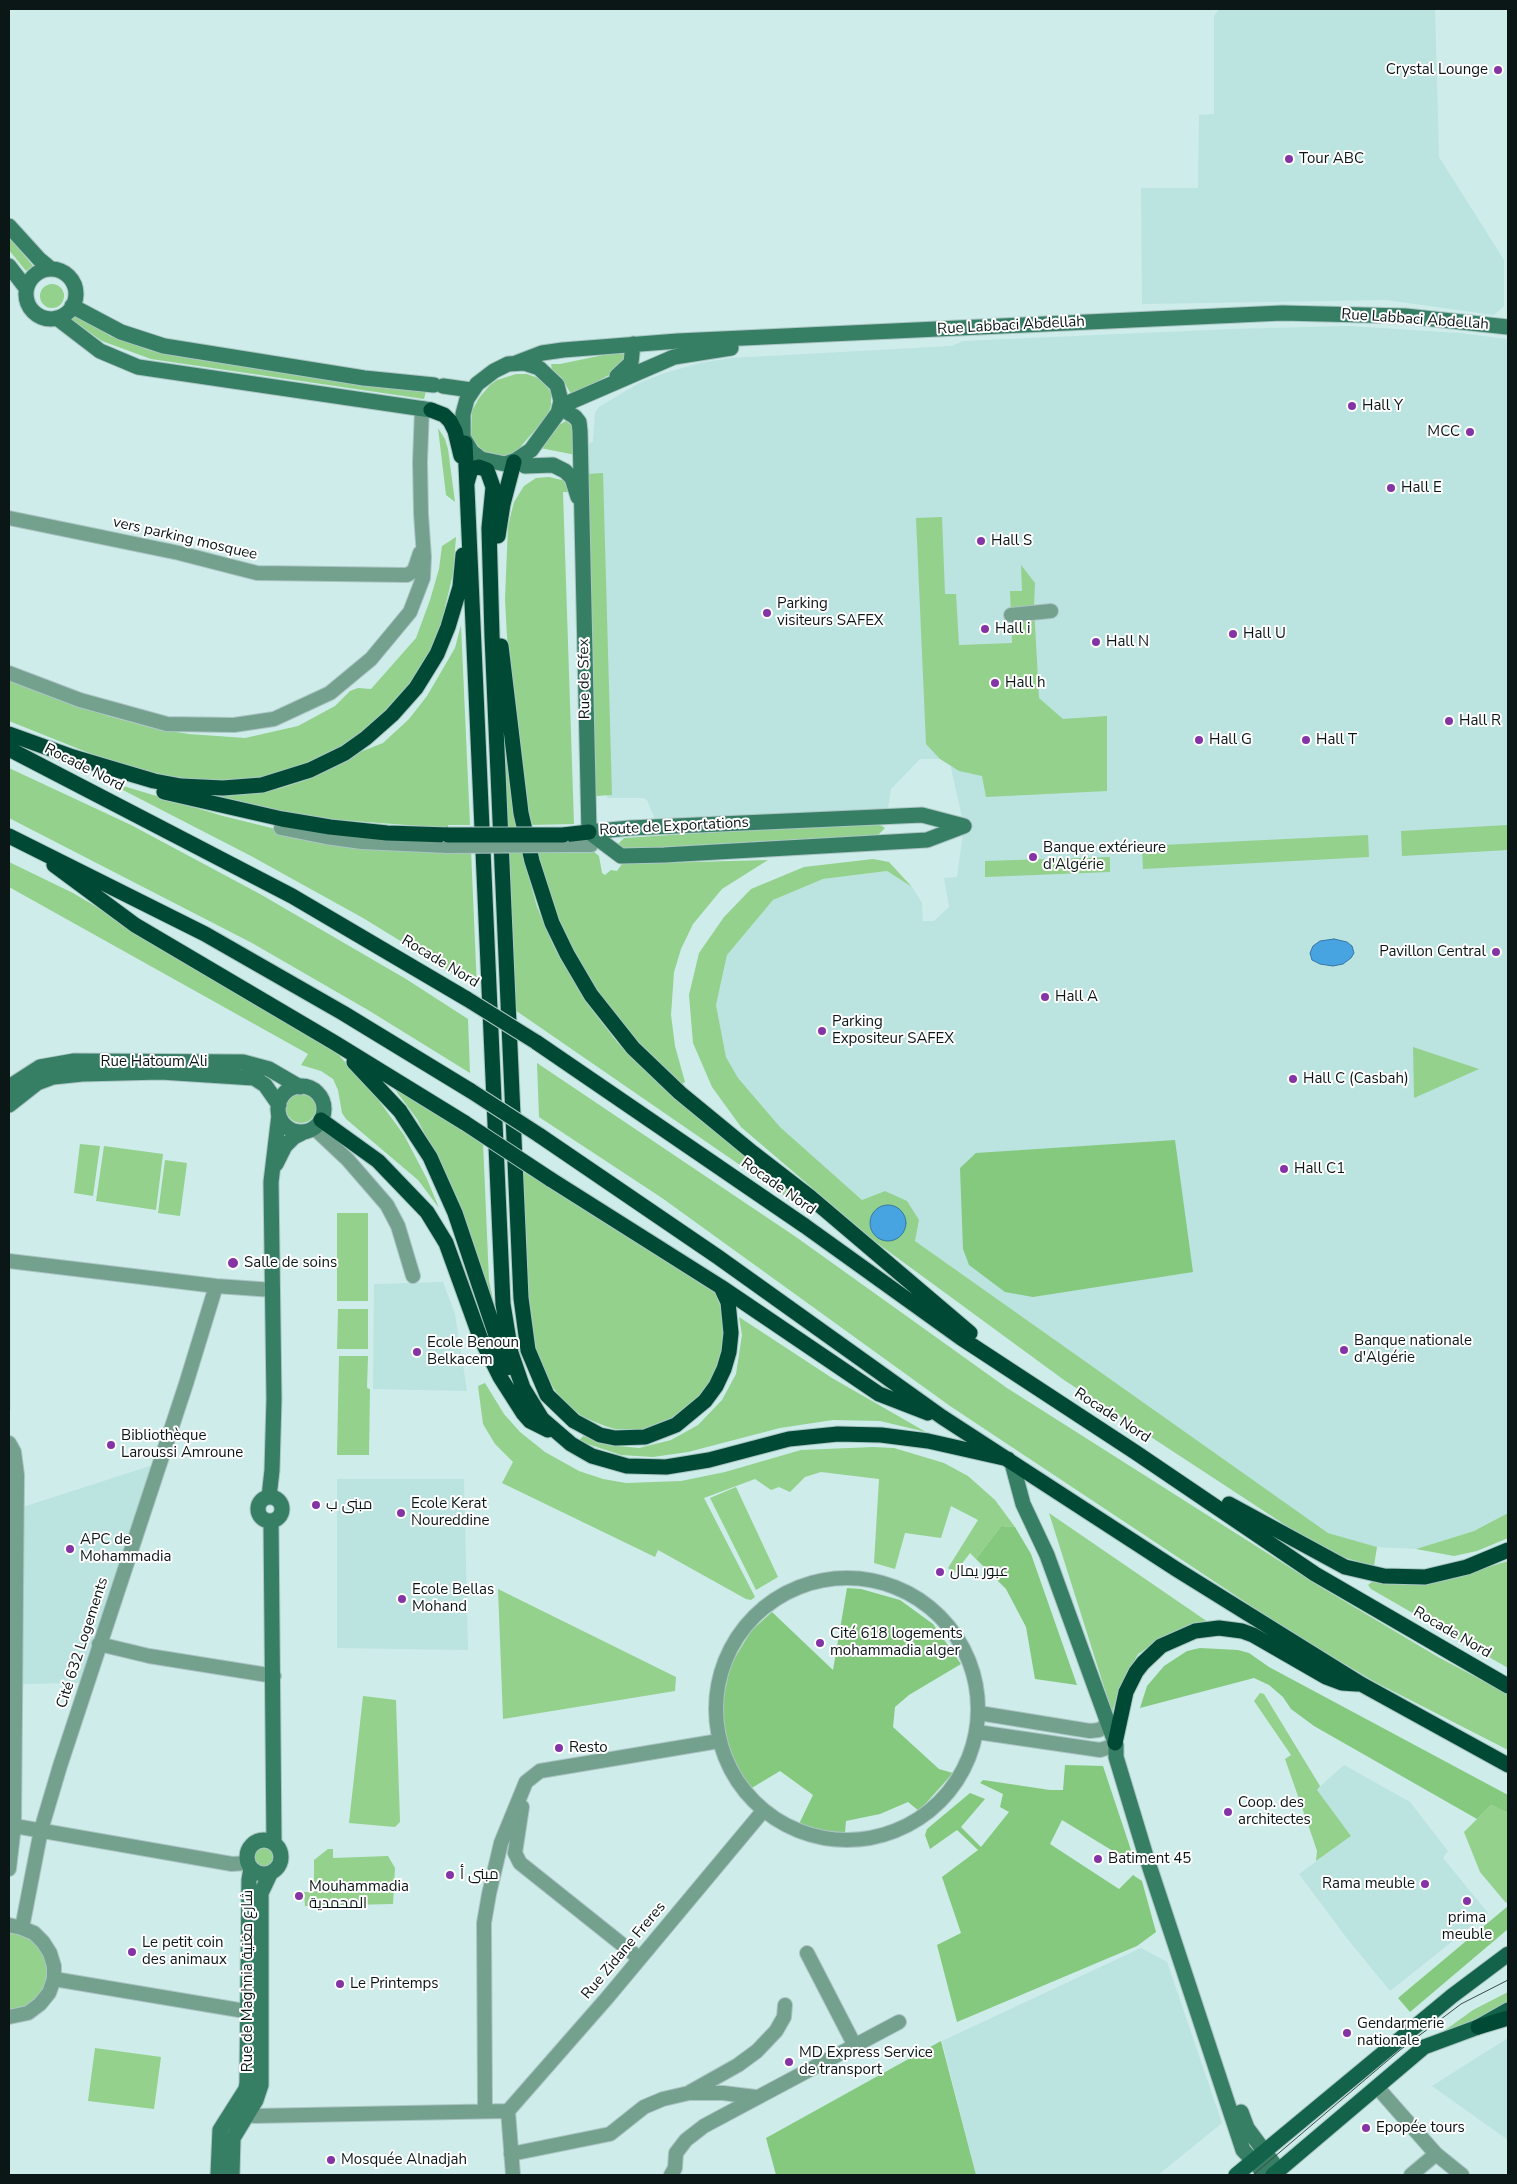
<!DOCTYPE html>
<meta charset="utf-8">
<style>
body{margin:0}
#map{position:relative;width:1517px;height:2184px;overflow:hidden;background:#ceecea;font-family:"Nunito Sans",sans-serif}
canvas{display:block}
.frame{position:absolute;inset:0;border:10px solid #0b1616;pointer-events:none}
</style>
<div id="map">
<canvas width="1517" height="2184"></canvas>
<div class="frame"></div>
</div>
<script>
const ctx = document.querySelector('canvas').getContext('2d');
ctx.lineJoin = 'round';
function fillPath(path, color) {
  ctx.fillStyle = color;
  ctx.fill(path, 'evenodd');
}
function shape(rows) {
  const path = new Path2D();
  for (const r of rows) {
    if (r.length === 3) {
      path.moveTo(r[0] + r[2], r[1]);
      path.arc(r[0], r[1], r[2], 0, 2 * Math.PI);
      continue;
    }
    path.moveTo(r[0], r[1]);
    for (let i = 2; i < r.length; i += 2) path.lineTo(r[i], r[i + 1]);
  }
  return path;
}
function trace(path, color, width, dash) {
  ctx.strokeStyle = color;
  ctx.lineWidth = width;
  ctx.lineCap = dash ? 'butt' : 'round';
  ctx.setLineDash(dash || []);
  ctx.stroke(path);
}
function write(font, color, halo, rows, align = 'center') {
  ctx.font = font + ' "Nunito Sans",Cairo,sans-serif';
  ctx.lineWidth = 4;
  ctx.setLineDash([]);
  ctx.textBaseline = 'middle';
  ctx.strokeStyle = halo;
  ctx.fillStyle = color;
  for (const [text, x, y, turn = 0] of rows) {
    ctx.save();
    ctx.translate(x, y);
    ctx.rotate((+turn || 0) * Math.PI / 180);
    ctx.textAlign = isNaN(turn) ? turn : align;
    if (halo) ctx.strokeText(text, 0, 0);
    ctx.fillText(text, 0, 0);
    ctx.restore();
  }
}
fillPath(shape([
 [1219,9,1435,9,1439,157,1504,260,1504,306,1494,315,1386,300,1142,304,1141,188,1198,188,1199,115,1214,114,1214,16],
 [1349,326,1459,333,1508,339,1508,1513,1474,1531,1416,1549,1377,1547,1328,1533,915,1241,919,1220,885,1191,862,1200,780,1127,738,1078,726,1057,716,1005,727,955,773,900,823,879,887,871,912,887,922,903,923,921,934,921,949,907,944,878,957,877,964,826,949,759,920,759,891,789,888,809,655,819,647,800,643,798,607,798,589,474,589,443,593,442,595,413,599,407,639,383,665,373,700,363,731,358,952,346,963,341,1232,329],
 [11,1267,11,1410,9,1411,9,1268],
 [443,1282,455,1314,467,1391,373,1389,374,1284],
 [153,1465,80,1683,21,1684,23,1507],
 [337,1479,464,1479,468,1650,337,1648],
 [1344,1765,1410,1802,1448,1851,1443,1858,1488,1913,1390,1991,1346,1937,1299,1874,1351,1836,1316,1790],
 [1141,1948,1167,1962,1222,2123,1158,2175,976,2175,942,2041],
 [1508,2038,1508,2140,1432,2086]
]), '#bbe3e0');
fillPath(shape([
 [9,237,33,266,26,271,9,250],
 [52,296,12],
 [77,314,110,336,152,351,426,391,424,399,151,359,102,341,72,320],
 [618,352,624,352,627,357,623,367,572,396,562,378,552,369,551,364,560,364],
 [516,374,527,374,541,379,551,392,551,405,548,415,516,452,509,457,495,456,484,452,471,438,472,411,479,398,490,385,497,380],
 [566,421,572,426,576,455,540,448,559,425],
 [438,428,445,439,448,449,455,502,446,495],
 [603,473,612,795,596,796,587,474],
 [549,477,566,481,572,492,563,492,574,824,530,825,507,637,505,599,508,526,514,502,524,486,536,478],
 [942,517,945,594,956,594,959,645,1012,643,1010,591,1022,591,1021,565,1035,583,1034,606,1039,698,1063,719,1107,716,1107,791,986,797,982,776,959,771,940,759,926,744,916,518],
 [456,537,453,574,445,607,448,609,428,659,398,701,362,735,306,765,258,779,207,781,174,777,141,770,94,755,9,721,9,679,108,716,156,729,189,734,245,738,298,726,335,706,350,691,358,688,371,689,416,638,430,600,439,569,442,546],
 [461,625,470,825,448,825,448,828,312,818,248,807,209,796,244,794,281,788,306,780,355,754,383,743,409,719,427,696,455,648],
 [502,739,505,739,519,841,537,907,554,947,586,1002,617,1042,650,1075,812,1211,811,1214,515,1010],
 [9,768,131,825,260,894,406,979,468,1019,470,1073,368,1010,252,943,9,818],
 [120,785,223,816,288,832,295,838,313,842,361,847,471,851,477,988,363,918,251,856,119,788],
 [875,822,885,828,878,835,625,849,617,845,624,838],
 [1508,825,1508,850,1402,856,1401,831],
 [1368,835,1369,857,1143,869,1142,846],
 [536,851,593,851,599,856,602,873,605,875,611,870,617,871,622,864,768,860,722,889,693,924,681,949,674,972,671,1015,675,1046,685,1082,681,1085,648,1057,600,1000,560,927],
 [1110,857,1110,872,985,877,985,861],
 [873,859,889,862,912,887,887,871,823,879,773,900,727,955,716,1005,726,1057,738,1078,780,1127,862,1200,885,1191,907,1201,919,1220,915,1241,1328,1533,1377,1547,1374,1566,1328,1553,1064,1380,873,1240,741,1127,712,1087,693,1043,689,995,699,953,724,917,751,889,804,867],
 [9,862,73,893,330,1045,377,1098,404,1135,427,1179,439,1208,418,1180,346,1119,342,1113,338,1090,333,1079,321,1071,301,1065,308,1054,9,887],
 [1413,1047,1479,1069,1414,1098],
 [537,1063,796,1237,1007,1388,1319,1586,1438,1657,1508,1694,1508,1750,1375,1682,1286,1629,950,1406,662,1198,539,1117],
 [387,1079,483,1142,489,1281,497,1317,450,1182,417,1119],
 [301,1108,15],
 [80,1144,100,1146,93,1196,74,1193],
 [104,1146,163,1154,156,1210,96,1201],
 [165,1160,187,1163,180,1216,158,1213],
 [521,1170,715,1292,724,1316,726,1336,711,1387,679,1417,648,1429,615,1429,605,1426,583,1417,565,1403,554,1389,538,1359,529,1317],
 [337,1213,368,1213,368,1301,337,1301],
 [338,1309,368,1309,368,1349,337,1349],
 [739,1317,832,1378,926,1432,880,1421,833,1420,780,1428,688,1452,653,1457,621,1455,579,1441,583,1436,608,1445,639,1448,671,1440,698,1425,722,1400,736,1374,742,1335],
 [339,1356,368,1356,367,1388,370,1389,369,1455,337,1455],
 [485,1383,504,1414,520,1432,545,1452,579,1471,603,1479,626,1483,681,1481,725,1472,801,1450,873,1447,894,1448,944,1463,968,1476,995,1500,1015,1527,1001,1526,976,1559,970,1553,955,1573,948,1568,978,1520,951,1506,941,1538,905,1533,895,1569,874,1563,879,1479,821,1472,805,1477,790,1492,779,1487,771,1490,755,1479,704,1498,755,1597,751,1600,746,1599,658,1550,655,1557,502,1483,513,1462,495,1444,483,1424,478,1386],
 [736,1487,778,1577,756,1590,710,1498],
 [1049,1513,1208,1622,1168,1635,1138,1654,1121,1686,1112,1712],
 [1508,1513,1508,1538,1477,1551,1454,1556,1416,1549,1474,1531],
 [1508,1561,1508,1668,1371,1589,1368,1585,1372,1582,1400,1584,1438,1582],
 [498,1589,676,1677,675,1691,503,1719],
 [1260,1693,1264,1694,1320,1786,1317,1790,1351,1836,1316,1861,1317,1851,1313,1839,1285,1759,1291,1755,1254,1701],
 [363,1696,396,1700,400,1822,395,1827,349,1823],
 [1491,1805,1508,1813,1508,1901,1506,1903,1480,1872,1464,1832],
 [264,1857,12],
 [328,1849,333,1849,333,1858,388,1856,395,1868,393,1904,305,1906,304,1892,314,1892,314,1860],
 [9,1931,27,1936,37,1944,44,1955,48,1968,47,1981,41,1993,32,2002,21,2009,9,2011],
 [1508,1992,1508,2007,1430,2041,1473,2010],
 [95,2048,161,2057,154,2109,88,2101]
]), '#93d18c');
fillPath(shape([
 [1175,1140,1193,1272,1033,1297,1005,1292,969,1265,963,1249,960,1168,976,1153],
 [1001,1526,1015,1527,1031,1554,1077,1685,1035,1679,1026,1627,1006,1589,976,1559],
 [847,1588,861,1589,900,1600,933,1624,961,1664,909,1695,895,1707,893,1727,939,1769,953,1773,919,1811,908,1802,880,1814,846,1821,845,1833,813,1830,799,1824,813,1795,780,1771,750,1789,727,1747,722,1706,730,1666,751,1631,772,1612,833,1670],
 [1200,1648,1238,1650,1249,1653,1269,1667,1508,1795,1508,1813,1491,1805,1477,1819,1314,1726,1291,1709,1283,1697,1269,1685,1254,1678,1140,1708,1147,1686,1164,1666,1187,1651],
 [1065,1765,1103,1766,1136,1865,1062,1820,1050,1844,1119,1889,1133,1875,1142,1881,1156,1932,1137,1946,957,2022,937,1945,961,1933,942,1877,978,1850,957,1830,930,1849,925,1835,927,1829,970,1793,985,1799,961,1827,981,1847,1009,1812,1000,1807,1003,1794,980,1783,983,1780,1050,1790,1063,1790],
 [1508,1906,1508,1929,1410,2012,1398,1998],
 [941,2041,976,2175,776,2175,766,2138]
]), '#85c97e');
const water = shape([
 [1334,939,1347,942,1352,946,1354,953,1351,958,1343,964,1333,966,1320,964,1312,960,1310,953,1313,946,1320,941,1334,939],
 [888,1223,18]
]);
fillPath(water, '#48a4e1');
trace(water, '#3679a4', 1);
const street = shape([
 [9,518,179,553,257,573,407,575,414,571,420,553],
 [1011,615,1051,611],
 [9,673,80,700,167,724,234,725,274,719,330,693,371,659,410,612,423,578,424,557,421,514,420,462,422,408],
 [281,828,326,837,362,842,448,846],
 [563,845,591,845],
 [314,1128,348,1160,387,1205,398,1226,413,1276],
 [9,1261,216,1286,273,1290],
 [9,1443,14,1452,17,1475,14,1826,9,1869],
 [847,1709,131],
 [99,1644,149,1656,274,1676],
 [979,1713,1090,1731,1099,1730,1108,1724],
 [977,1732,1100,1750,1116,1745],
 [522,1807,515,1853,520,1863,639,1958],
 [9,1825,232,1864,248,1863],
 [9,1925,22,1928,34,1933,43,1942,50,1953,54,1966,54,1979,49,1993,40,2004,28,2013,9,2017],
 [22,1928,41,1830,60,1766,186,1384,216,1286],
 [807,1953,855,2046],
 [54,1979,257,2013],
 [1377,2087,1436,2154,1462,2175],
 [690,2092,738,2065,757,2051,776,2031,784,2017,785,2005],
 [238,2108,254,2116,508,2111],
 [485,2111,484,1923,489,1894,501,1843,526,1782,540,1771,719,1741],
 [508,2111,607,1998,763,1811],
 [508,2111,513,2175],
 [511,2154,610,2134,644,2107,663,2099,689,2093,723,2093,756,2097],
 [671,2175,675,2168,676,2153,686,2140,704,2126,899,2022],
 [1411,2175,1436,2154]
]);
const secondary = shape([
 [9,226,39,259,51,269],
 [9,266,26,288],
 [51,294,25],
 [72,306,121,332,164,346,364,378,434,385],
 [57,318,100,351,138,367,431,410],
 [516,363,542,353,563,350,678,341,1282,313,1405,316,1508,327],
 [524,363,539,368,557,385,561,401,558,413,531,450,516,460,505,464,481,459,472,452,463,437,463,414,467,399,477,384,494,371,508,364,524,363],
 [617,376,631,363,633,344],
 [443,386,471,390],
 [561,406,674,357,731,348],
 [561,408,575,417,579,422,580,431,589,832],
 [516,460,525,466,553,465,565,471,572,478,578,497],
 [589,832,621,856,664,855,927,840,964,826],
 [589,832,630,828,922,815,964,826],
 [301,1109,23],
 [9,1087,40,1067,74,1061,243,1062,269,1069,300,1087],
 [9,1105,37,1083,53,1077,82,1074,161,1072,254,1078,265,1085,279,1105],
 [276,1164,285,1146,294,1137,304,1132],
 [1012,1463,1023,1504,1047,1555,1116,1745,1116,1757,1145,1853,1243,2150,1266,2175],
 [269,1497,272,1470,274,1399,271,1182,279,1115],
 [270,1509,12],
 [271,1521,274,1843],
 [264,1857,17],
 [1241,2112,1247,2128,1279,2171],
 [218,2175,220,2130,246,2089,247,2083,249,1880,251,1868],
 [232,2175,233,2138,256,2100,261,2085,261,1893,270,1874]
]);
const primary = shape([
 [1236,2175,1452,1996,1508,1954],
 [1273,2175,1424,2047,1478,2027,1508,2010]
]);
const highway = shape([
 [431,410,444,415,450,421,455,431,461,456],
 [465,443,503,1304,511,1353,523,1388,542,1419,571,1444,592,1456,627,1466,666,1467,709,1460,789,1439,838,1434,881,1435,928,1441,1008,1459],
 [467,483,471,469,479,467,487,470,493,487,489,528,492,636,521,1298,528,1350,547,1395,574,1421,600,1435,615,1438,645,1437,676,1425,705,1401,716,1386,724,1369,729,1352,731,1333,728,1302,721,1287],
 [498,536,503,504,514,462],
 [501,646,521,813,532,861,552,923,567,954,591,995,633,1048,680,1093,753,1153,810,1197,970,1333],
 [9,734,73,757,154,781,181,786,223,788,262,785,310,770,345,753,366,738,392,715,416,688,437,654,448,627,460,587,463,555],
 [9,749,292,896,467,999],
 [164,792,282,819,330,827,387,833,448,835],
 [563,835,589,832],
 [9,836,205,934,343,1013,471,1091],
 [54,865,135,925,335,1043,465,1123],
 [536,1042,805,1226,961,1338,1135,1452,1315,1574,1508,1686],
 [354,1062,400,1111,430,1157,455,1213,507,1368],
 [321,1120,378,1161,427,1212,446,1243,480,1337,500,1377,523,1413,530,1421,548,1430],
 [539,1135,718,1257,942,1417,1176,1569,1361,1684,1508,1765],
 [550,1179,721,1287,879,1394,928,1413],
 [1229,1504,1345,1567,1384,1576,1425,1577,1467,1567,1508,1550],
 [1115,1743,1126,1692,1136,1672,1143,1663,1161,1646,1195,1631,1219,1628,1242,1631,1253,1635,1326,1677,1342,1683,1357,1684],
 [1478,2027,1508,2018]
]);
trace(street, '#abc5c4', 16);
trace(secondary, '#abc5c4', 17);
trace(primary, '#abc5c4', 17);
trace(highway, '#abc5c4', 17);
trace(street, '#74a08e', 14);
trace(secondary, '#367e64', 15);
trace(primary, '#13634a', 15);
trace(highway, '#004a35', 15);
trace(shape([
 [1253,2175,1400,2050,1461,2004,1508,1980]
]), '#3b4b4a', 1);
const streetBridge = shape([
 [448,846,563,845]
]);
const highwayBridge = shape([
 [448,835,563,835],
 [467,999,536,1042],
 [471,1091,539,1135],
 [465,1123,550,1179]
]);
trace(streetBridge, '#abc5c4', 16, []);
trace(highwayBridge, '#abc5c4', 17, []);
trace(streetBridge, '#74a08e', 14);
trace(highwayBridge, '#004a35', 15);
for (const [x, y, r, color] of [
 [1498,70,5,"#8434a4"],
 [1289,159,5,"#8434a4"],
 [1352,406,5,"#8434a4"],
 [1470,432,5,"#8434a4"],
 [1391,488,5,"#8434a4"],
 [981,541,5,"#8434a4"],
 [767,613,5,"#8434a4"],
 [985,629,5,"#8434a4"],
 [1233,634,5,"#8434a4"],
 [1096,642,5,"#8434a4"],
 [995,683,5,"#8434a4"],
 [1449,721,5,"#8434a4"],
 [1199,740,5,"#8434a4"],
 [1306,740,5,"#8434a4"],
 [1033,857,5,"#8434a4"],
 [1496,952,5,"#8434a4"],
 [1045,997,5,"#8434a4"],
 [822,1031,5,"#8434a4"],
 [1293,1079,5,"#8434a4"],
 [1284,1169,5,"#8434a4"],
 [233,1263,6,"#8434a4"],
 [1344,1350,5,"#8434a4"],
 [417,1352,5,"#8434a4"],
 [111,1445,5,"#8434a4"],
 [316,1505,5,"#8434a4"],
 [401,1513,5,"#8434a4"],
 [70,1549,5,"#8434a4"],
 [940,1572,5,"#8434a4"],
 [402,1599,5,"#8434a4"],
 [820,1643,5,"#8434a4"],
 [559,1748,5,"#8434a4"],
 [1228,1812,5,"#8434a4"],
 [1098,1859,5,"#8434a4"],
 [450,1875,5,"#8434a4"],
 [1425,1884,5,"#8434a4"],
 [299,1896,5,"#8434a4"],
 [1467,1901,5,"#8434a4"],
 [132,1952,5,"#8434a4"],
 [340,1984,5,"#8434a4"],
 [1347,2033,5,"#8434a4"],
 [789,2062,5,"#8434a4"],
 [1366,2128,5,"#8434a4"],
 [331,2160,5,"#8434a4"]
]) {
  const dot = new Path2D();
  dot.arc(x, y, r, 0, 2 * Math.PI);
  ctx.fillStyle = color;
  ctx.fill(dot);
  trace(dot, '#fff', 2);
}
write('15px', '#0b1616', '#fff', [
 ["Crystal Lounge",1488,70,"right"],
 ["Tour ABC",1299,159],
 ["Hall Y",1362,406],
 ["MCC",1460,432,"right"],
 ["Hall E",1401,488],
 ["Hall S",991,541],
 ["Parking",777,604],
 ["visiteurs SAFEX",777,621],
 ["Hall i",995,629],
 ["Hall U",1243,634],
 ["Hall N",1106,642],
 ["Hall h",1005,683],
 ["Hall R",1459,721],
 ["Hall G",1209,740],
 ["Hall T",1316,740],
 ["Banque extérieure",1043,848],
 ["d'Algérie",1043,865],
 ["Pavillon Central",1486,952,"right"],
 ["Hall A",1055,997],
 ["Parking",832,1022],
 ["Expositeur SAFEX",832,1039],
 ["Hall C (Casbah)",1303,1079],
 ["Hall C1",1294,1169],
 ["Salle de soins",244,1263],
 ["Banque nationale",1354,1341],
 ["d'Algérie",1354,1358],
 ["Ecole Benoun",427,1343],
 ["Belkacem",427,1360],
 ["Bibliothèque",121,1436],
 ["Laroussi Amroune",121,1453],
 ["Ecole Kerat",411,1504],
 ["Noureddine",411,1521],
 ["مبنى ب",326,1505],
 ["APC de",80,1540],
 ["Mohammadia",80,1557],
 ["عبور يمال",950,1572],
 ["Ecole Bellas",412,1590],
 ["Mohand",412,1607],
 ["Cité 618 logements",830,1634],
 ["mohammadia alger",830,1651],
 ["Resto",569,1748],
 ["Coop. des",1238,1803],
 ["architectes",1238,1820],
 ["Batiment 45",1108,1859],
 ["مبنى أ",460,1875],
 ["Rama meuble",1415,1884,"right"],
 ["Mouhammadia",309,1887],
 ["المحمدية",309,1904],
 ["prima",1467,1918,"center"],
 ["meuble",1467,1935,"center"],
 ["Le petit coin",142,1943],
 ["des animaux",142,1960],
 ["Le Printemps",350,1984],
 ["Gendarmerie",1357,2024],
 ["nationale",1357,2041],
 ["MD Express Service",799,2053],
 ["de transport",799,2070],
 ["Epopée tours",1376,2128],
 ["Mosquée Alnadjah",341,2160]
], 'left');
write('15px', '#0b1616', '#fff', [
 ["Rue Labbaci Abdellah",1415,320,4],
 ["Rue Labbaci Abdellah",1011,326,-3],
 ["vers parking mosquee",185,539,13],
 ["Rue de Sfex",585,679,-91],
 ["Rocade Nord",84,768,27],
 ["Route de Exportations",674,827,-3],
 ["Rocade Nord",440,962,31],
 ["Rue Hatoum Ali",154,1062],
 ["Rocade Nord",778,1187,35],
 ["Rocade Nord",1112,1416,33],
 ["Rocade Nord",1452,1633,30],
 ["Cité 632 Logements",83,1643,-72],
 ["Rue Zidane Freres",624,1951,-50],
 ["Rue de Maghnia شارع مغنية",248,1981,-90]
]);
</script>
